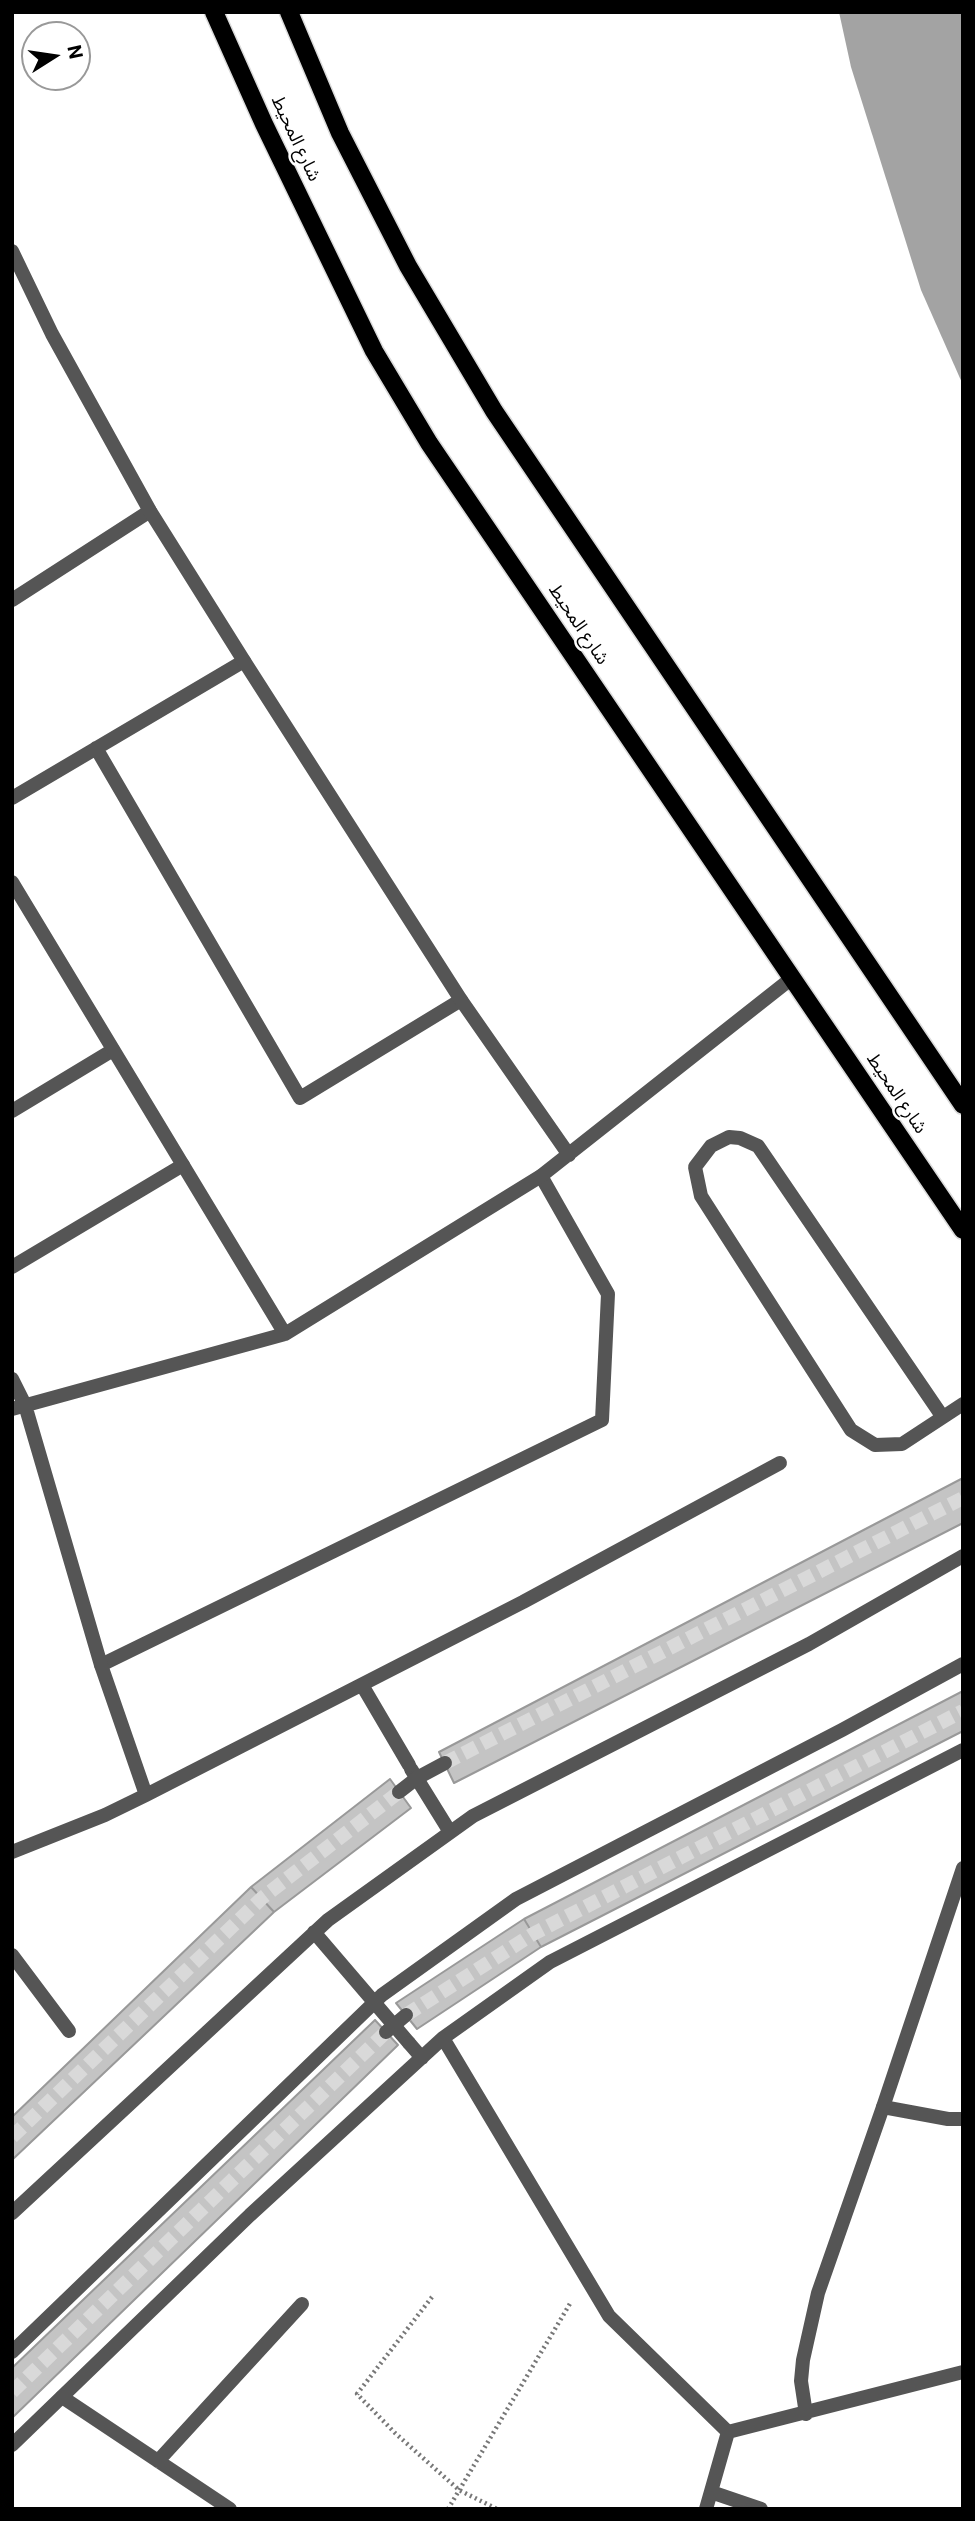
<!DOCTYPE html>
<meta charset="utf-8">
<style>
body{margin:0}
#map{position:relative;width:975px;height:2521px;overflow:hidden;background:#fff;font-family:Roboto,sans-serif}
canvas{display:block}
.frame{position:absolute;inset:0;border:14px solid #000;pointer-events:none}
.north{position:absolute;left:21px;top:21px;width:70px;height:70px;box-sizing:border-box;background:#fff;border:2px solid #999;border-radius:50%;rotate:78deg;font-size:19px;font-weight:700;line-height:28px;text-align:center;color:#000}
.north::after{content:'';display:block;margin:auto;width:24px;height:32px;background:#000;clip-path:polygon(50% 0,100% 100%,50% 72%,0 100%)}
</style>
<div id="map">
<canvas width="975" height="2521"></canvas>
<div class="frame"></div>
<div class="north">N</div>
</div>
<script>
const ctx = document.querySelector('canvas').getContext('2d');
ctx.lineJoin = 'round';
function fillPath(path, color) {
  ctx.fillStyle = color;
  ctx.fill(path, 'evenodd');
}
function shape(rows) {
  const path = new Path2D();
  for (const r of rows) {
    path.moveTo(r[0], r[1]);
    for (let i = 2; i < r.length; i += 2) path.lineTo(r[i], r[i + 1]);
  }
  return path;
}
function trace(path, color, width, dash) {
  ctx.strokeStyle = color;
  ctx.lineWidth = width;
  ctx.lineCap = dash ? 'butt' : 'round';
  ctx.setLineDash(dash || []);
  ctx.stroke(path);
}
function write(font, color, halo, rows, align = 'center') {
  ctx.font = font + ' Roboto,"Noto Sans Arabic",sans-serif';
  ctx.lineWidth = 5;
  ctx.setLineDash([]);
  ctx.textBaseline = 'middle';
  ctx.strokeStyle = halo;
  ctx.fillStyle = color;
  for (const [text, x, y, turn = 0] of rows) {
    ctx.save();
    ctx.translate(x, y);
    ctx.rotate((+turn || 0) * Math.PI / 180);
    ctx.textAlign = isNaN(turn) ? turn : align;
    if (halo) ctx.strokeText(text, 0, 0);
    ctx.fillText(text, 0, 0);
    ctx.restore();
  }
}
fillPath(shape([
 [839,12,963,12,963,385,921,290,851,67]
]), '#a3a3a3');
const building = shape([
 [963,1478,963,1523,454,1783,439,1752,963,1478],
 [963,1691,963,1731,541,1947,524,1919,963,1691],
 [390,1779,411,1808,274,1912,251,1887,390,1779],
 [251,1887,274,1912,12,2160,12,2117,251,1887],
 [524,1919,541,1947,417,2029,396,2003,524,1919],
 [375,2020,398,2045,12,2418,12,2368,375,2020]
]);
fillPath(building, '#c4c4c4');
trace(building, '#999', 2);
trace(shape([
 [445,1763,963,1498],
 [406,2015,533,1934,963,1711],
 [12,2137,262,1898,399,1792],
 [12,2392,386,2032]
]), '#d9d9d9', 14, [14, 7]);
const primary = shape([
 [214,12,264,124,374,351,429,443,963,1230],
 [289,12,340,133,408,266,494,411,963,1105]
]);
trace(primary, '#dbdbdb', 21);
trace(shape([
 [432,2297,357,2394,395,2433,459,2490,497,2509],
 [448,2509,571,2302]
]), '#777', 4.5, [2, 3.5]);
trace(shape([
 [12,600,150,511],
 [96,748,300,1098,461,1000],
 [12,798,244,661],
 [12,1111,113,1050],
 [12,1267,183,1165],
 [12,1379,25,1405],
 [942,1416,758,1146,740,1138,729,1137,711,1146,695,1167,701,1196,851,1430,875,1445,902,1444,963,1404],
 [101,1665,602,1420,608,1294,541,1176],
 [411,1769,450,1832],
 [314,1932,409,2043],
 [12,1955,69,2031],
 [883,2107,948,2119,963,2119],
 [12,2213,328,1920,473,1816,809,1644,963,1556],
 [12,2352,382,1995,516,1899,842,1730,963,1664],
 [62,2397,230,2509],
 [158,2461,302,2304]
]), '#555', 14);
trace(shape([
 [399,1792,417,1778,445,1763],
 [386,2032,406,2015]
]), '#555', 14);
trace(shape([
 [12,251,52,334,150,511,244,661,461,1000,569,1155],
 [12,882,285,1334],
 [25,1405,101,1665,146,1795],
 [12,1409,285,1334,541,1176,792,978],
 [362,1685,409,1765],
 [12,1852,105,1815,146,1795,523,1602,780,1463],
 [443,2038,609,2316,728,2432],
 [409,2043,422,2058],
 [806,2414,801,2381,803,2360,818,2293,883,2107,963,1868],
 [728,2432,963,2372],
 [12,2445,250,2215,443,2038,550,1962,963,1750],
 [711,2492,761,2509],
 [706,2509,728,2432]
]), '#555', 14);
trace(primary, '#000', 18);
write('18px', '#000', '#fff', [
 ["شارع المحيط",295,139,65],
 ["شارع المحيط",578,625,56],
 ["شارع المحيط",896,1094,56]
]);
</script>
